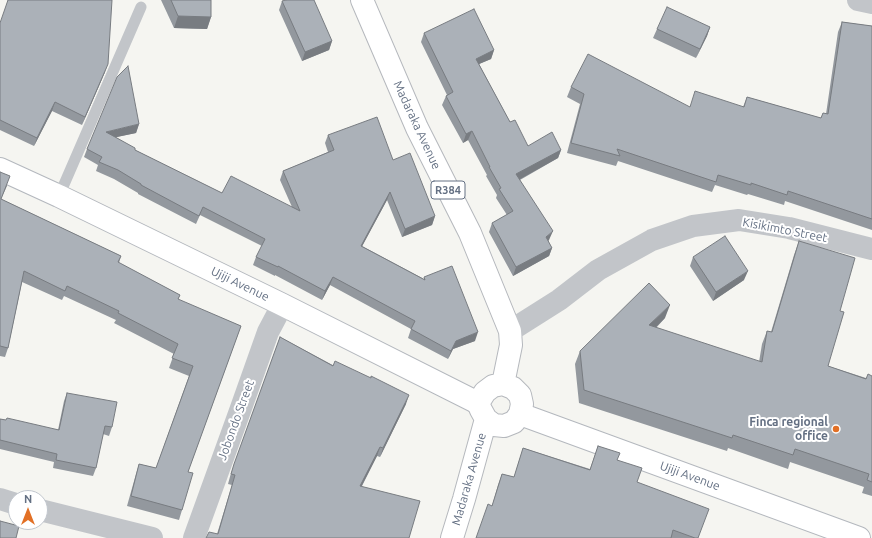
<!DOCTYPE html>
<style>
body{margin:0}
#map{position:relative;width:872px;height:538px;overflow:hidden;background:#f5f5f1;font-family:Ubuntu,sans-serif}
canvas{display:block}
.north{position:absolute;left:8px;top:490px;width:40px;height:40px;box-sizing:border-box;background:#fff;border:1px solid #c1c6cd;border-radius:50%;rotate:0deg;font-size:11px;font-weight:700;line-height:16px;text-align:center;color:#647083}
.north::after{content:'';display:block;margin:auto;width:14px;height:18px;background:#e27025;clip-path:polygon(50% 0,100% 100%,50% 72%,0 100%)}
</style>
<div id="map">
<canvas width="872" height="538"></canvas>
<div class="north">N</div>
</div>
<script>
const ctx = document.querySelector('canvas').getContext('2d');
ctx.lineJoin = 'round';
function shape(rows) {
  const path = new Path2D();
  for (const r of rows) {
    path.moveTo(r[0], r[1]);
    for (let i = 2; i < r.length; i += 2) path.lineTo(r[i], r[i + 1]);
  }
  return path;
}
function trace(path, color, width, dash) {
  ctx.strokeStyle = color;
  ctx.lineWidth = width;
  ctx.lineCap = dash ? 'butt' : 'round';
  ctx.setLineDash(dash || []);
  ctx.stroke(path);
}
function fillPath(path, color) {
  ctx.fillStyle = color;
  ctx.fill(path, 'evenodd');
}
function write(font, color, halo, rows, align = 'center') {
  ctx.font = font + ' Ubuntu,sans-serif';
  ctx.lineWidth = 4;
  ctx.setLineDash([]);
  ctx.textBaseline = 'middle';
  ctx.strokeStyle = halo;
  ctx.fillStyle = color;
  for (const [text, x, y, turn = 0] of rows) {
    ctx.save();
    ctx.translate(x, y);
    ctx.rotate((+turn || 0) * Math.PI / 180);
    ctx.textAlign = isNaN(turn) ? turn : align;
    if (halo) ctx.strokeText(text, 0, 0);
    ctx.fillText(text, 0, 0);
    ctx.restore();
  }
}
const secondary = shape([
 [0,169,59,196,281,304,478,403],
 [520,414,859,538]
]);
const primary = shape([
 [362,0,417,128,470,233,510,331,511,345,503,384],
 [503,384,513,388,520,395,522,404,520,414,514,422,504,426,494,425,486,419,481,410,478,403,485,392,493,386,503,384],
 [452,538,464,499,486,419]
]);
trace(secondary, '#b4b8be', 24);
trace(primary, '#b5b8bd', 24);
trace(shape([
 [59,196,141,7]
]), '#c2c5c9', 11);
trace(shape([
 [858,0,872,3],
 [510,331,559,300,598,270,652,240,693,226,739,220,789,228,872,249],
 [0,499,16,504],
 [40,510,152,538],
 [194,538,241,408,268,332,277,315,281,304]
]), '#c2c5c9', 22);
trace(secondary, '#fff', 22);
trace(primary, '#fff', 22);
fillPath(shape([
 [161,0,211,0,211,17,207,29,174,28],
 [282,1,332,41,329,50,302,61,279,10],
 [842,22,872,26,872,230,785,201,784,205,748,194,747,195,715,185,712,192,618,161,616,166,567,153,580,104,567,97,571,87,690,107,743,107,747,97,821,118,823,113,826,114,838,32],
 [0,23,105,72,82,125,52,111,34,146,0,130],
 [710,27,707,36,696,58,653,38,657,29],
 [424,33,494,50,491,59,479,64,510,122,528,146,561,150,558,158,520,180,549,240,548,241,552,248,549,256,513,276,489,232,492,223,507,215,496,198,497,195,486,176,487,175,468,140,463,143,442,105,446,96,447,95,421,42],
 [139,124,136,133,116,137,135,150,222,193,292,207,280,180,283,171,328,152,325,143,328,135,393,160,435,216,432,225,402,237,387,200,362,246,424,279,424,277,475,341,453,349,448,359,408,338,411,329,330,285,322,300,275,275,275,276,253,265,256,257,262,246,200,215,196,224,138,194,138,193,114,179,96,171,98,165,84,157,87,149],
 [0,172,7,186,1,199,121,256,119,263,180,295,178,300,241,326,188,472,182,510,179,520,127,506,136,474,139,464,156,468,189,376,169,368,174,354,114,323,116,320,64,296,62,300,22,282,8,348,5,357,0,356],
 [799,241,840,311,828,366,866,378,872,376,872,496,862,493,864,487,790,462,788,469,728,448,727,451,579,403,575,364,580,351,665,318,656,328,759,362,762,344,767,331,771,332,794,255],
 [693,257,744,280,713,301,690,266],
 [280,337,406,404,380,457,377,456,362,486,217,534,232,485,228,484,231,473],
 [67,393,112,427,109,436,103,434,96,468,93,476,53,468,54,462,0,449,0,419,58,430,64,401],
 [598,446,617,460,637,482,698,538,476,538,492,506,498,485,502,474,514,477,523,448,590,469]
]), '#93989e');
fillPath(shape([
 [178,16,211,17,207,29,174,28],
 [710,27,707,36,696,58,700,49],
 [332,41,329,50,302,61,305,52],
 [494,50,491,59,472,67,476,59],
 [108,64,105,72,82,125,85,117],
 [55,102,52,111,34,146,37,138],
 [139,124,136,133,103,140,106,132],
 [472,131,468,140,463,143,466,134],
 [561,150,558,158,513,183,516,174],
 [390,192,387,200,358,254,361,246],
 [435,216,432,225,402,237,405,229],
 [553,231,549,240,543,245,546,237],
 [552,248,549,256,513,276,516,267],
 [748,271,744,280,713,301,716,292],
 [333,277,330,285,322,300,325,291],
 [670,305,665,318,644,339,649,325],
 [478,332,475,341,453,349,448,359,451,351,456,341],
 [409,395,406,404,380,457,383,448],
 [380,447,377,456,357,495,360,486]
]), '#787c81');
const building = shape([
 [8,0,112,0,108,64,85,117,55,102,37,138,0,120,0,23,8,0],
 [171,0,211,0,211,17,178,16,171,0],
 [286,0,314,0,332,41,305,52,282,1,286,0],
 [667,7,710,27,700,49,657,29,667,7],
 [474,9,494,50,476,59,510,122,515,120,528,146,552,132,561,150,516,174,553,231,546,237,552,248,516,267,492,223,513,211,499,189,501,188,489,167,490,167,472,131,466,134,446,96,453,92,424,33,474,9],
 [842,22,872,26,872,219,788,191,787,195,751,183,751,185,718,175,716,182,617,149,620,156,571,143,584,94,571,87,588,54,690,107,695,91,744,107,747,97,821,118,823,113,828,114,842,22],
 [128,66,139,124,106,132,135,148,135,150,222,193,231,176,300,211,283,171,334,150,328,135,377,117,393,160,410,153,435,216,405,229,390,192,361,246,425,280,424,277,452,266,478,332,456,341,451,351,411,329,415,321,333,277,325,291,278,266,278,267,256,257,265,239,203,207,199,216,141,185,141,184,118,170,99,162,102,157,87,149,117,77,128,66],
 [0,172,10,176,1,199,121,256,118,262,180,295,178,299,241,326,188,472,193,473,182,510,131,496,139,464,156,468,193,366,172,358,178,344,118,313,119,311,67,286,65,291,24,271,8,348,0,346,0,172],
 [725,236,748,271,716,292,693,257,725,236],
 [799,241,855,258,840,311,844,312,828,366,866,379,868,374,872,376,872,482,867,480,869,474,795,449,793,455,733,435,732,438,584,390,580,351,649,283,670,305,649,325,762,362,767,331,772,332,799,241],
 [280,337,333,366,335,361,371,378,371,376,409,395,383,448,380,447,360,486,420,501,409,538,206,538,209,532,218,534,235,475,231,474,234,464,280,337],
 [67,393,117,402,112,427,105,426,96,468,56,460,57,454,0,440,0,419,6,420,7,418,59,430,67,393],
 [598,446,620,453,617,460,642,468,637,482,709,509,698,538,695,538,673,530,671,538,476,538,488,504,492,506,502,474,514,477,523,448,590,470,598,446],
 [0,521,19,526,16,538,0,538,0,521]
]);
fillPath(building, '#abb1b8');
trace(building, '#787c81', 1);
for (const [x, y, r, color] of [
 [836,429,4,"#e27025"]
]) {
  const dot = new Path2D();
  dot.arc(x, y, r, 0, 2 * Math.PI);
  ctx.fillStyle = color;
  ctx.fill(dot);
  trace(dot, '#fff', 1.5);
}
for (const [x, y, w] of [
 [448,190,34]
]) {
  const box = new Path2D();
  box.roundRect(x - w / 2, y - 9, w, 18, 3);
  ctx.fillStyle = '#fff';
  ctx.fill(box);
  trace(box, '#647083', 1);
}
write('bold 11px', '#647083', null, [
 ["R384",448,190]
]);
write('12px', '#647083', '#fff', [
 ["Madaraka Avenue",417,125,65],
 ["Kisikimto Street",785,230,11],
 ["Ujiji Avenue",240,284,26],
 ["Jobondo Street",236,420,-70],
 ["Ujiji Avenue",690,476,20],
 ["Madaraka Avenue",469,479,-74]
]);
write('bold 12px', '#647083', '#fff', [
 ["Finca regional",828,422],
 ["office",828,436]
], 'right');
</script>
